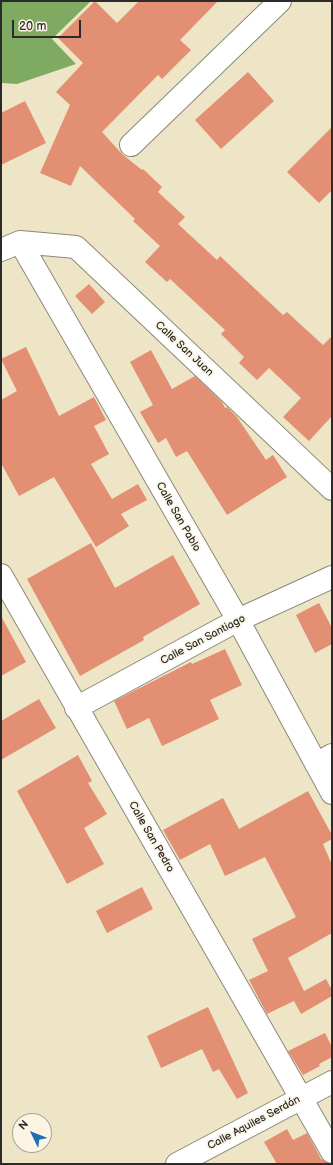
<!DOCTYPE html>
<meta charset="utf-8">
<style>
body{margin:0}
#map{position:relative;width:333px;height:1165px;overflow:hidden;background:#eee5c7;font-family:"Balsamiq Sans",sans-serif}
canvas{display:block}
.frame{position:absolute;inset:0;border:2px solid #2b2b2b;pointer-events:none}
.north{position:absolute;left:12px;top:1113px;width:40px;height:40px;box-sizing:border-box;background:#fcf5e5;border:1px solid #a8a49b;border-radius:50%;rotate:313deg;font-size:11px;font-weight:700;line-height:16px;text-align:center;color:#2b2b2b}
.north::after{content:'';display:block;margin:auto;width:14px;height:18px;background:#1f6fb2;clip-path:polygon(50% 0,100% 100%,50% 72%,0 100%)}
.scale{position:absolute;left:12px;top:20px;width:69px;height:18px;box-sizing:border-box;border:2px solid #2b2b2b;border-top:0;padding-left:5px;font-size:12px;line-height:14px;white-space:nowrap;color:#2b2b2b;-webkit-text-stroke:3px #fcf5e5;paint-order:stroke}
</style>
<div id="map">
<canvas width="333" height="1165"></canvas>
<div class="frame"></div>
<div class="north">N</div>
<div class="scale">20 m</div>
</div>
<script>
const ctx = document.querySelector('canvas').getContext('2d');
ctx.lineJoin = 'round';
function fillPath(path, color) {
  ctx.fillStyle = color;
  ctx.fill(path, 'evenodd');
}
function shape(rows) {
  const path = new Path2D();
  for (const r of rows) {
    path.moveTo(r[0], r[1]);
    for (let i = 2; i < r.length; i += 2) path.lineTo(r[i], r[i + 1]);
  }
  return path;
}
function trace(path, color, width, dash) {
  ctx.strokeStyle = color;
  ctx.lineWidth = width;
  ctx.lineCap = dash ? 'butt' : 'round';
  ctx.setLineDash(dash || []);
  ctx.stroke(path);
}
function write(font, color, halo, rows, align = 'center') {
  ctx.font = font + ' "Balsamiq Sans",sans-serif';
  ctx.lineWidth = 3.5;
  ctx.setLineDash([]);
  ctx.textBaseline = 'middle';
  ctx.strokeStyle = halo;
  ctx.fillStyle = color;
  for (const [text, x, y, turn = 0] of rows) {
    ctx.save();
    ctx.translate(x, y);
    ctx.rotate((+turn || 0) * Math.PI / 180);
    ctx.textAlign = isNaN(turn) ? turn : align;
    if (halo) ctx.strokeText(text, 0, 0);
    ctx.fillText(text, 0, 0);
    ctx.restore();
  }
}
fillPath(shape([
 [1,1,91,1,52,39,76,64,17,84,1,83]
]), '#7eaa62');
fillPath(shape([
 [95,1,117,23,139,1,218,1,180,40,191,50,162,79,158,75,102,132,122,154,142,170,143,169,162,187,158,192,185,217,178,224,217,260,220,256,283,315,287,312,323,345,332,336,332,416,309,441,283,417,301,398,269,368,257,380,239,363,244,357,221,334,225,330,170,279,167,282,145,262,160,246,133,221,135,219,80,166,71,186,40,173,70,105,56,92,83,63,58,38],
 [248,72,274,101,221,149,195,120],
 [25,101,46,143,1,165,1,113],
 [332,127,332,190,319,203,287,172],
 [89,284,105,302,92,314,75,296],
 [26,347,59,416,94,397,106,420,94,426,109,454,91,464,112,499,138,484,147,500,121,514,129,526,96,547,54,477,19,496,1,463,1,400,17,391,1,359],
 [151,350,172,389,195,376,222,402,225,408,227,407,237,417,266,460,273,455,287,477,227,515,187,451,176,457,166,438,158,443,140,412,153,405,130,362],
 [91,543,115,588,173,555,200,604,143,637,144,640,80,676,27,579],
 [319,603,332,628,332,644,315,653,296,615],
 [1,616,26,662,1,676],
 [225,649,242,685,210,700,219,719,162,746,149,718,127,729,114,701,191,662,192,664],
 [39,699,56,728,1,760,1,721],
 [78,755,92,781,88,783,107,814,84,828,104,864,67,884,17,791],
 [308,791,332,835,332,839,323,844,332,865,332,933,288,958,304,991,326,979,332,990,332,996,301,1014,294,1001,267,1014,249,980,268,971,252,939,296,917,265,857,225,876,210,844,180,860,163,830,223,798,239,829],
 [142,887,153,909,107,933,96,911],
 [208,1007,248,1093,237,1099,219,1069,213,1072,202,1049,161,1068,147,1036],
 [325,1033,332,1047,332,1057,319,1064,320,1066,303,1075,288,1051],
 [287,1129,293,1140,307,1133,321,1159,330,1164,277,1164,264,1142]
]), '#e28f73');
const minor = shape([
 [131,145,280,1],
 [20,242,238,620,332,793],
 [1,250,20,242,76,247,332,489],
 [1,575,332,1152],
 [76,708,238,620,332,577],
 [316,764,332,755],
 [177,1164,332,1082]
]);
trace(minor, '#8c8879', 24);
trace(minor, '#fff', 22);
write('11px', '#2b2b2b', '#fcf5e5', [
 ["Calle San Juan",184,349,43],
 ["Calle San Pablo",178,517,60],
 ["Calle San Santiago",203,640,-28],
 ["Calle San Pedro",151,837,60],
 ["Calle Aquiles Serdán",254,1123,-28]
]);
</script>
